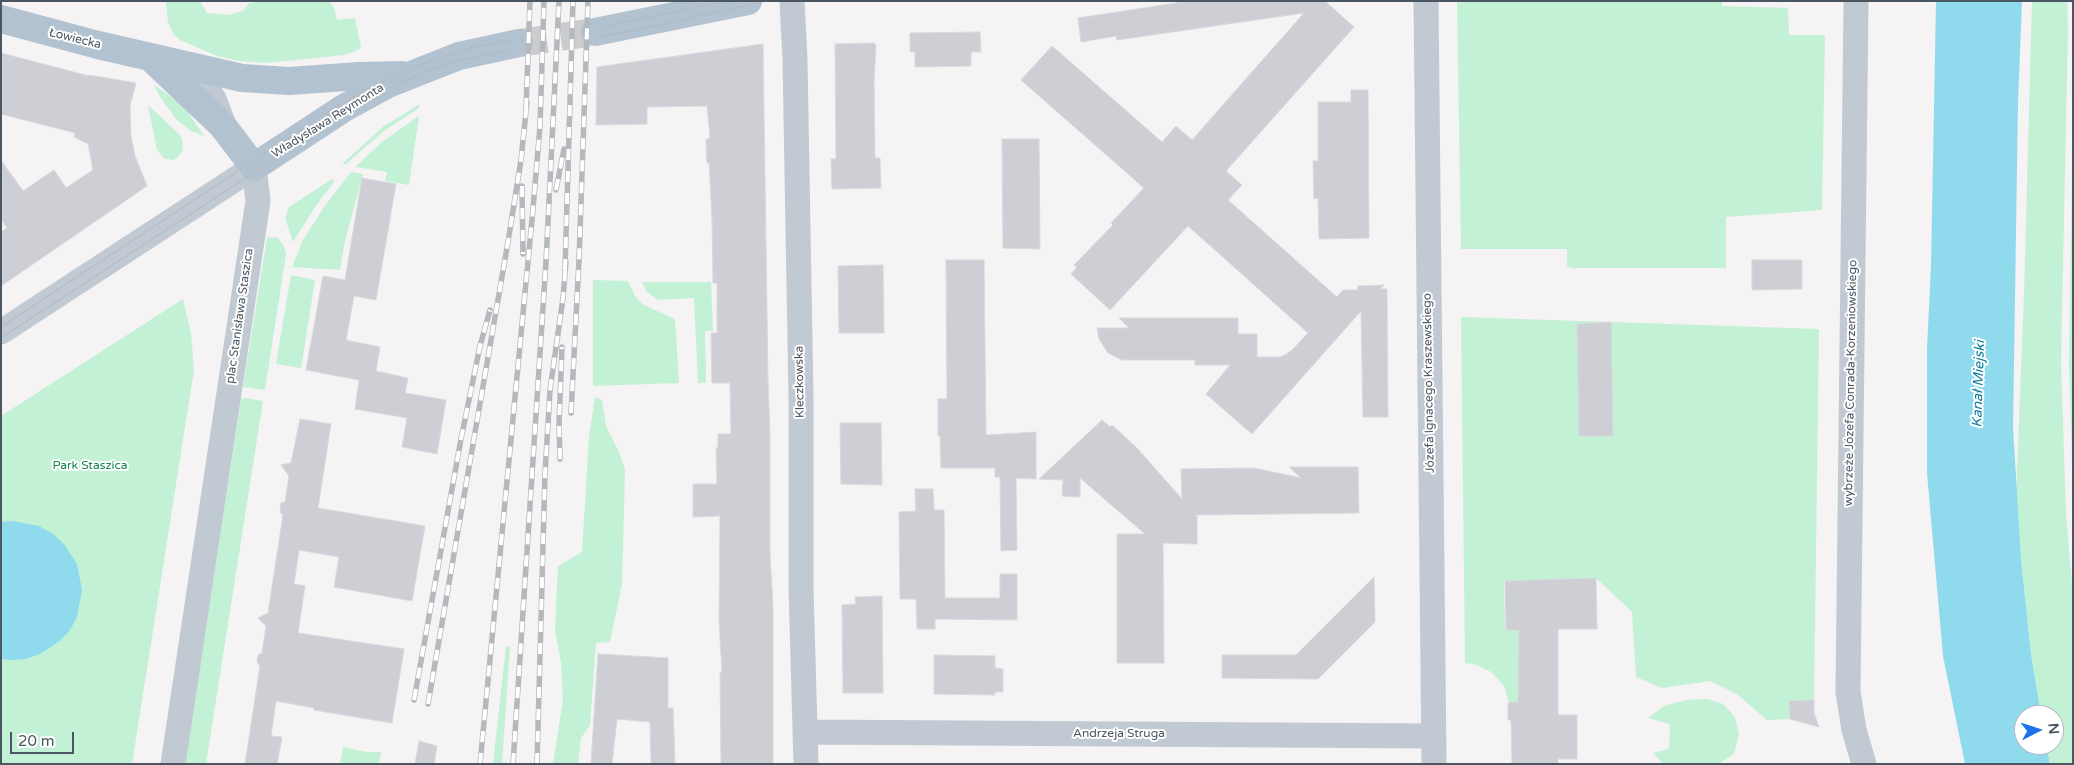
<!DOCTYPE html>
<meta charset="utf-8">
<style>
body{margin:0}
#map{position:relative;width:2074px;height:765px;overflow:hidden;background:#f5f3f3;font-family:"Varela Round",sans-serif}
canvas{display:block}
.frame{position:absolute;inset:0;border:2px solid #4a5661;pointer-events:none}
.north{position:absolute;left:2014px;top:705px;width:50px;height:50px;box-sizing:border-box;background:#fff;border:1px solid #b7bbc0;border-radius:50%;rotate:85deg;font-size:14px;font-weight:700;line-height:20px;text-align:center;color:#4a5661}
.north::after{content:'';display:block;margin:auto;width:18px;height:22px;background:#1a73e8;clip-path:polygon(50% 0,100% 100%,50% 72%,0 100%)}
.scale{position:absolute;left:10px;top:732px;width:64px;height:22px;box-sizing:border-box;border:2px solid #4a5661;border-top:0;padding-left:6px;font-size:15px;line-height:18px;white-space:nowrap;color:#4a5661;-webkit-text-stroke:4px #fff;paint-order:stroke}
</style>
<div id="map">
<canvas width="2074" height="765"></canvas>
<div class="frame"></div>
<div class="north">N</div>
<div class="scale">20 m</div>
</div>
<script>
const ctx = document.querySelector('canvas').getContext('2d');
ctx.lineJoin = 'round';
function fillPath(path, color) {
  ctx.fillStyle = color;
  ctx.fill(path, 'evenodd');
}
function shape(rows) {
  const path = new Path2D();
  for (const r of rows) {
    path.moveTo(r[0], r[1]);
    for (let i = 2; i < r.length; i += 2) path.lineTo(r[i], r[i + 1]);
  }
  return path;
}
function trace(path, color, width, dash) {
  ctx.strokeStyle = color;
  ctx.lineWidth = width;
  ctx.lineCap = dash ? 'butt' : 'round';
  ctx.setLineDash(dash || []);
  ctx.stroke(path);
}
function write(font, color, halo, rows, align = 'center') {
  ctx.font = font + ' "Varela Round",sans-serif';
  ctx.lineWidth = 4;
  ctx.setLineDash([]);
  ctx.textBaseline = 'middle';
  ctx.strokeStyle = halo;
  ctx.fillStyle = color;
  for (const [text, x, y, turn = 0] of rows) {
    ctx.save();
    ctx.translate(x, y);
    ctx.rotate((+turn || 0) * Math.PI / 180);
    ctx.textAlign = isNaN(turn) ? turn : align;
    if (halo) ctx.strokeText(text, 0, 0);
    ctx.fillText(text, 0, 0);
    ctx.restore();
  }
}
fillPath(shape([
 [166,1,200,1,207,13,228,15,243,11,249,3,265,1,330,1,334,8,337,20,355,18,361,47,358,50,344,55,266,63,240,61,217,56,180,40,174,35,168,22],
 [1457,1,1722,1,1722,6,1788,8,1789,35,1825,35,1822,210,1726,217,1726,268,1571,268,1567,266,1567,249,1461,249],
 [2032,1,2067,1,2068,28,2061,362,2066,514,2073,595,2073,764,2050,764,2046,745,2054,745,2054,715,2041,715,2031,654,2021,559,2016,496,2024,294],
 [154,85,176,100,188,112,204,136,191,131,176,119,160,97],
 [2073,103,2073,494,2069,364],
 [420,104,419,108,384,131,346,164,342,164,384,126],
 [148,105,179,134,182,139,183,150,177,158,173,160,165,159,157,150],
 [419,116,409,185,385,181,387,172,355,167,382,142],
 [351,172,363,174,344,245,340,270,292,267,303,240,324,207],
 [332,179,334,180,333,183,315,207,293,242,285,218,289,207],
 [277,237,284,246,286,254,265,390,243,387,267,238],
 [291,275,315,280,301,368,276,364],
 [593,280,628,281,635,296,642,304,675,319,679,383,593,386],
 [642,282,711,282,713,331,705,331,706,383,698,383,694,298,658,300,647,292],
 [183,299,191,333,194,370,132,764,1,764,1,416],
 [1461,317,1819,329,1814,700,1790,701,1790,719,1767,720,1737,694,1710,681,1662,688,1636,677,1632,612,1596,578,1504,581,1505,630,1519,629,1518,703,1509,703,1504,686,1491,672,1477,665,1465,663],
 [595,397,602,400,606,426,619,452,625,470,622,584,610,642,596,643,590,725,581,738,578,764,553,764,563,700,561,663,555,630,558,566,582,552,589,437],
 [246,398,263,401,206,764,185,764,241,399],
 [506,646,510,647,502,764,493,764],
 [1708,699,1723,704,1735,717,1739,734,1734,754,1718,764,1663,764,1653,753,1669,749,1670,724,1648,718,1664,706,1686,700],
 [343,747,367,752,381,752,379,764,340,764]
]), '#c3f1d5');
fillPath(shape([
 [1936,1,2022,1,2018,103,2013,427,2021,559,2031,654,2041,715,2024,715,2024,745,2046,745,2050,764,1965,764,1943,656,1927,473,1927,348,1931,266],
 [13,521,39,526,53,534,64,544,77,564,82,590,77,617,70,630,61,640,40,654,26,659,12,660,1,659,1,522]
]), '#90daee');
const building = shape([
 [1189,1,1325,1,1354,27,1226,171,1242,185,1228,200,1337,297,1343,290,1357,290,1358,286,1384,285,1380,289,1387,289,1388,417,1363,417,1361,311,1252,434,1206,394,1230,365,1195,365,1195,360,1122,360,1108,353,1099,339,1097,328,1129,328,1119,318,1238,318,1238,334,1257,334,1257,357,1280,357,1285,355,1291,351,1308,333,1188,226,1110,310,1071,274,1077,267,1074,265,1113,225,1111,223,1144,188,1021,80,1052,46,1162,142,1176,126,1192,140,1304,13,1117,40,1116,36,1081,42,1078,18,1189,1],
 [980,32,981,52,971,52,971,66,915,67,915,52,910,52,910,33,980,32],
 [874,43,876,45,874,80,875,158,880,158,881,188,832,189,831,159,836,159,835,44,874,43],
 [763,44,768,382,770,434,770,554,773,606,773,764,721,764,720,672,722,672,719,621,720,516,693,517,693,484,717,484,716,448,718,447,718,434,731,434,730,383,712,383,711,333,717,333,717,283,713,283,712,218,709,163,707,163,706,140,710,137,707,106,647,107,647,124,596,125,597,67,763,44],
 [1,53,89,76,89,75,136,83,130,105,131,136,135,156,147,186,1,286,1,232,7,228,1,219,1,160,23,191,54,170,66,188,93,170,88,144,74,137,75,133,1,114,1,53],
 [1351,90,1368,90,1369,238,1319,239,1318,198,1314,199,1313,161,1318,161,1318,102,1351,102,1351,90],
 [1002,139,1039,139,1040,249,1003,248,1002,139],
 [362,178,396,184,376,300,354,296,346,340,380,347,376,371,408,378,405,393,446,400,437,454,402,447,407,418,355,409,359,380,306,370,323,276,345,280,362,178],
 [946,260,984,260,986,435,1036,432,1036,479,1016,478,1017,550,1001,551,1000,477,995,477,995,468,941,468,940,436,938,436,938,399,947,399,946,260],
 [1752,260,1802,260,1802,289,1752,290,1752,260],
 [883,265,884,333,839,333,838,266,883,265],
 [1611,322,1613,436,1579,436,1577,324,1611,322],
 [300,419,331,424,318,508,425,526,412,601,334,587,339,557,299,550,294,584,305,586,298,633,404,649,392,723,314,710,314,708,276,701,271,736,282,737,277,764,245,764,260,666,257,662,258,655,262,653,266,626,258,618,268,613,283,515,280,512,281,503,285,502,289,476,281,465,291,463,300,419],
 [1102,420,1110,427,1112,425,1136,447,1182,499,1181,469,1254,468,1301,478,1289,467,1358,467,1359,513,1195,515,1197,517,1197,544,1163,543,1164,663,1117,663,1117,534,1145,534,1080,478,1080,497,1062,496,1063,480,1039,479,1102,420],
 [840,423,881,423,882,485,841,484,840,423],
 [915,489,933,489,934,510,944,510,945,598,1000,598,1000,574,1017,574,1017,620,935,619,935,629,917,629,916,599,900,599,899,512,916,511,915,489],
 [1374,577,1375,622,1318,679,1222,678,1222,655,1296,655,1374,577],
 [1596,578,1597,629,1558,629,1558,715,1577,715,1577,759,1558,759,1558,764,1512,764,1511,720,1508,720,1508,703,1518,702,1519,630,1506,630,1505,581,1596,578],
 [882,596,883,693,843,693,842,605,856,604,855,597,882,596],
 [598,654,668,658,668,708,673,708,675,764,651,764,650,722,617,719,612,764,591,764,598,654],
 [934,655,995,656,995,668,1003,669,1003,692,995,692,995,695,934,694,934,655],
 [1814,700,1814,713,1819,727,1790,719,1789,701,1814,700],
 [419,741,437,746,434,764,415,764,419,741]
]);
fillPath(building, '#cdcfd5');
trace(building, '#d7d9de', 1);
trace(shape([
 [519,43,595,32]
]), '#caccce', 28, [28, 14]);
trace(shape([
 [792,1,795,60,801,397,801,588,806,764],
 [1426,1,1434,764],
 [1856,1,1848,692,1854,730,1864,764],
 [189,65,214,99,225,128],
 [1,332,254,167,258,201,173,764],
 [805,732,1433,736]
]), '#c1cad2', 25);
trace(shape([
 [1,19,98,45,242,78,289,81,359,76,401,75],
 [595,32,748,1],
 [150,57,222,125,254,167,344,108,388,84,459,56,519,43]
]), '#b3c2d1', 28);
trace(shape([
 [602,27,726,1],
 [601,36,631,31,766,1],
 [1,327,334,108,363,91,432,60,470,48,510,40],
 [1,338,351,109,391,87,423,73,454,62,510,50]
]), '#b5b8bd', 1);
const rail = shape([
 [526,109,530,1],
 [522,186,523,254],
 [556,190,564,149],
 [565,270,573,1],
 [571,413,579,260,588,1],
 [560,459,559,424,562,347],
 [414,700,461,439,480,346,490,310],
 [428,704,508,242,521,160,527,102],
 [480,764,533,209,540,126,544,1],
 [513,764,546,262,559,1],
 [537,764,545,474,550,390,563,298,566,262]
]);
trace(rail, '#b5b8bd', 5.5);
trace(rail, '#fff', 4, [11]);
write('12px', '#4a5661', '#fff', [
 ["Łowiecka",75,39,14],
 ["Władysława Reymonta",328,121,-32],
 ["plac Stanisława Staszica",240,316,-82],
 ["Kleczkowska",800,382,-91],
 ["Józefa Ignacego Kraszewskiego",1429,383,-91],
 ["wybrzeże Józefa Conrada-Korzeniowskiego",1851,383,-89],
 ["Andrzeja Struga",1119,734]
]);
write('12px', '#17864f', '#fff', [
 ["Park Staszica",90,466]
]);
write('italic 14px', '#0c7c9b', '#fff', [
 ["Kanał Miejski",1979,384,-88]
]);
</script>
